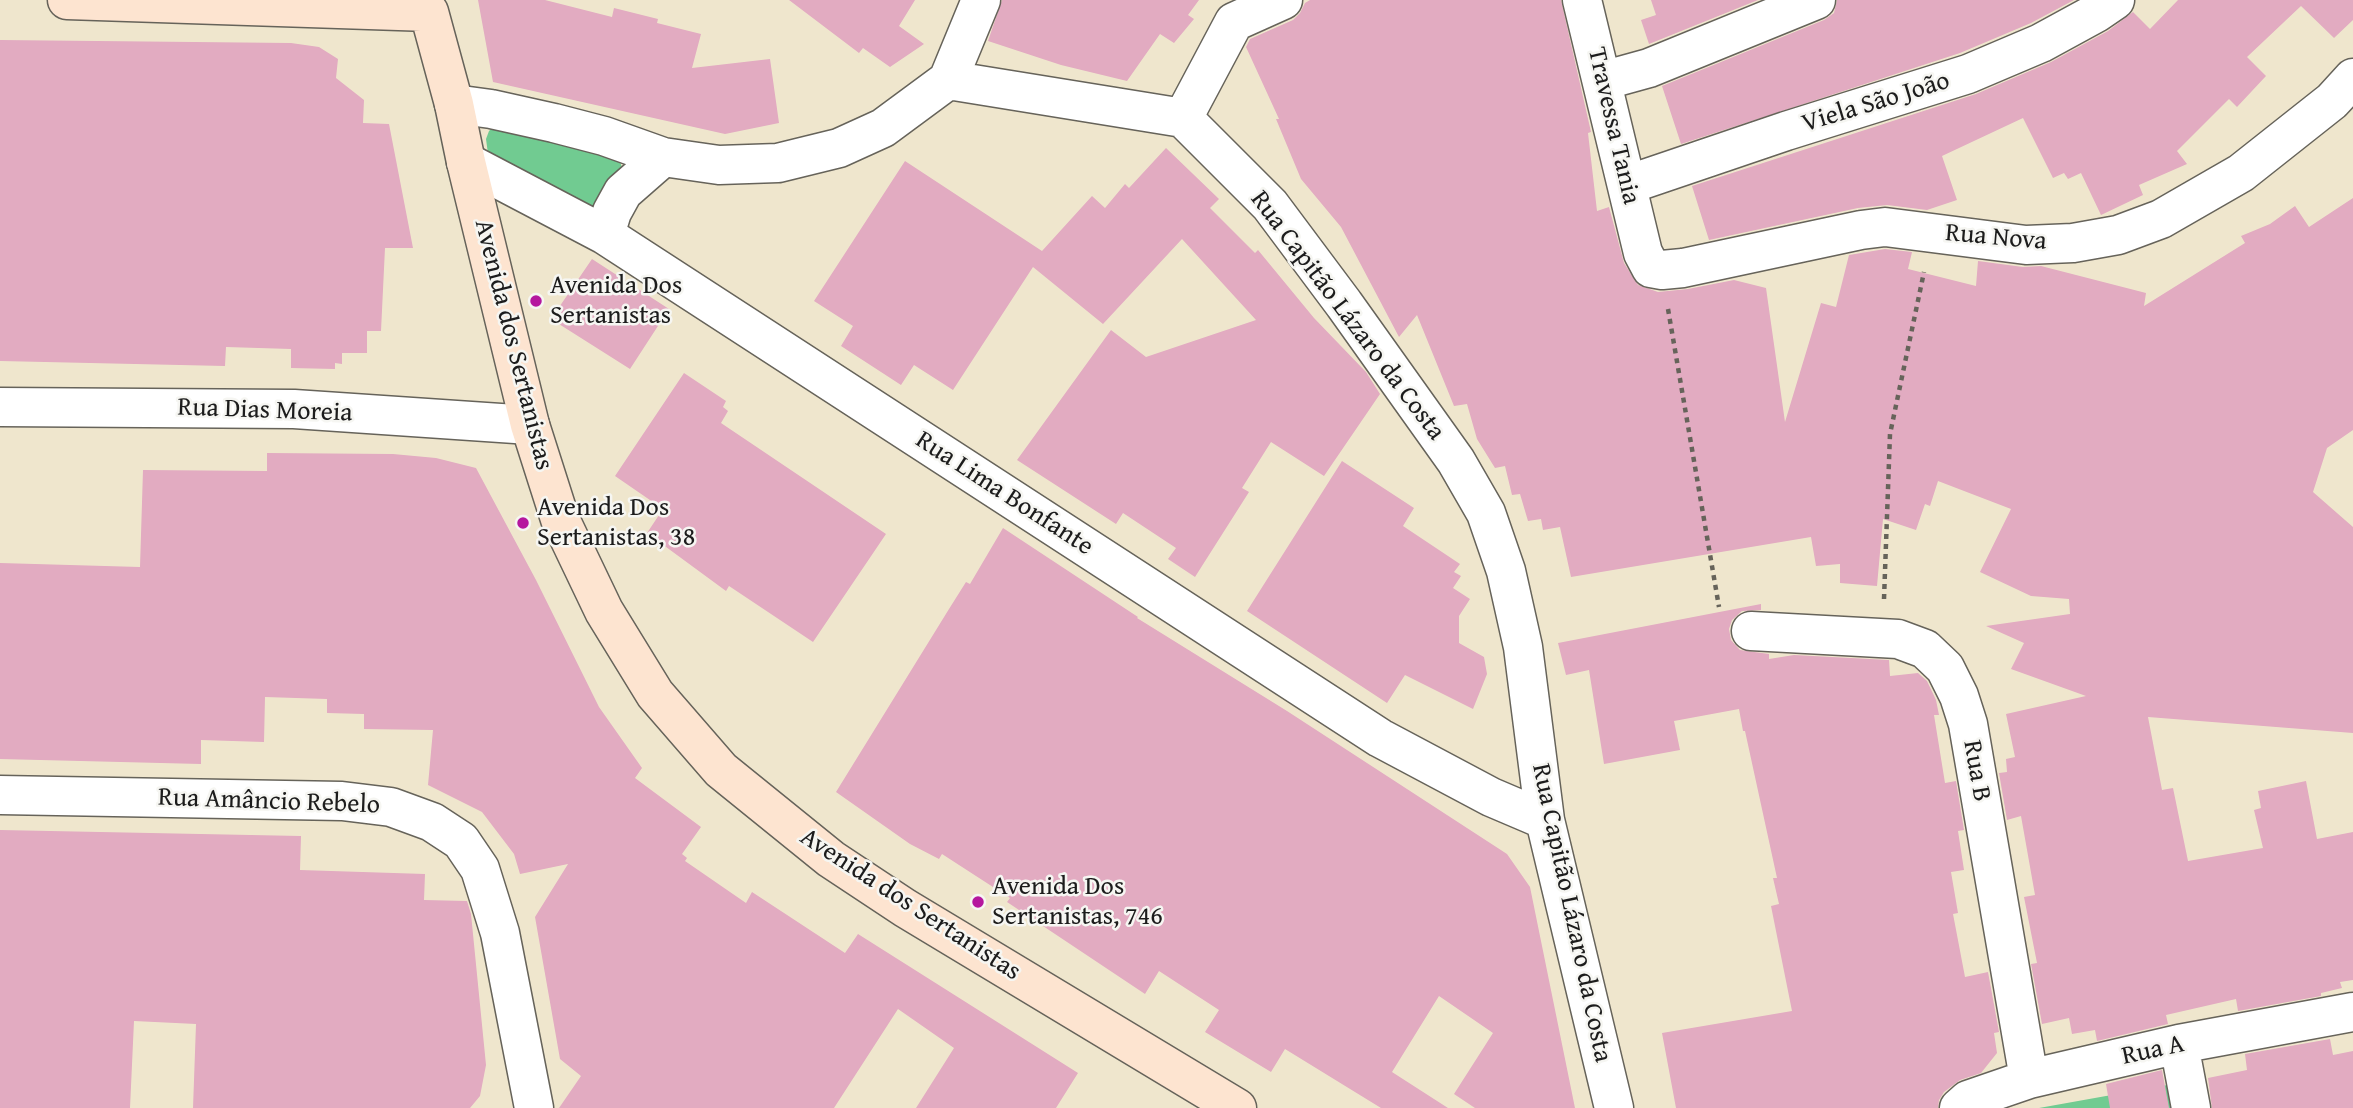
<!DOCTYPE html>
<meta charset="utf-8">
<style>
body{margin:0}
canvas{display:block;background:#efe6cd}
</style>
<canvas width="2353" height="1108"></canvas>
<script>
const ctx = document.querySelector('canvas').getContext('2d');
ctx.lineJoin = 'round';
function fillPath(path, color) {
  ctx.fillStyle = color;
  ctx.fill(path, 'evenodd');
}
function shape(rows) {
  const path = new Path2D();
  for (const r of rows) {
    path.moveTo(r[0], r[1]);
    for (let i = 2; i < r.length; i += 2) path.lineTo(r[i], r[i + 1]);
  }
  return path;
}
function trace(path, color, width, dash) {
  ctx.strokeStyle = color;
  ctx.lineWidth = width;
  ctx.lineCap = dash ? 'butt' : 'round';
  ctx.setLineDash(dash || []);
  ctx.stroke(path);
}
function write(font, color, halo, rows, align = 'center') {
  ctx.font = font + ' "Gentium Book Plus",serif';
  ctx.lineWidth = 5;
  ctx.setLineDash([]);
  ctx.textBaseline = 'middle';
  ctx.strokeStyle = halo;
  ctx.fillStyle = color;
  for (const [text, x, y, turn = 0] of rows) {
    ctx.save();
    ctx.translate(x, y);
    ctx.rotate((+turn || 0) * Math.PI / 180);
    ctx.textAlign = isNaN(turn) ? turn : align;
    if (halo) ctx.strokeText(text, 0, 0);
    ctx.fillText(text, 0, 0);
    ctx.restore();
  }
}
fillPath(shape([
 [495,125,619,159,623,170,595,207,582,208,488,154,486,139,489,131],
 [2173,1084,2177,1108,2039,1108]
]), '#71cb91');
fillPath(shape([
 [478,0,545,0,612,17,614,8,658,19,657,23,701,34,692,68,770,59,779,123,725,134,493,82],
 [789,0,915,0,899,26,924,44,890,67,863,48,859,53],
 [1002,0,1199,0,1188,15,1194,19,1174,43,1160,34,1127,81,1061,65,988,41],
 [1310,0,1561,0,1591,132,1588,133,1597,211,1609,207,1624,263,1638,285,1658,292,1688,289,1734,280,1766,288,1785,422,1821,303,1836,307,1849,255,1885,249,1912,252,1908,269,1976,286,1978,261,2023,267,2041,266,2146,293,2144,306,2245,243,2241,236,2270,224,2295,206,2309,227,2353,198,2353,430,2327,448,2313,492,2353,527,2353,733,2148,717,2162,790,2173,788,2188,861,2263,848,2254,810,2261,808,2258,791,2306,781,2317,839,2353,832,2353,980,2340,982,2342,988,2321,993,2321,996,2238,1011,2236,999,2166,1015,2168,1024,2097,1041,2095,1030,2072,1034,2069,1018,2042,1024,2031,964,2037,963,2024,897,2035,895,2021,816,2007,820,1999,773,2007,772,2006,759,2015,757,2006,714,2086,696,2011,669,2024,643,1986,626,2070,614,2069,599,2031,596,1980,572,2011,509,1938,481,1930,506,1925,504,1916,530,1883,519,1877,586,1840,583,1840,564,1816,566,1811,537,1571,577,1560,527,1543,530,1541,519,1528,521,1520,494,1512,495,1505,466,1495,468,1477,439,1467,404,1454,406,1417,315,1399,337,1341,227,1301,179,1276,119,1279,119,1246,47,1250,39,1293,20,1300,13,1305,3],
 [1651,0,1758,0,1649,44,1641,20,1656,15],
 [1837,0,2074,0,2031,23,1960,53,1681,144,1662,86,1824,20,1834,13],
 [2178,0,2353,0,2353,20,2334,38,2301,6,2247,57,2266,76,2237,107,2229,99,2177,151,2187,164,2139,185,2143,195,2101,215,2081,173,2068,179,2064,173,2053,178,2023,118,1942,156,1957,200,1927,210,1887,205,1858,208,1709,240,1692,186,1976,94,2051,62,2108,31,2133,12,2150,29],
 [0,40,291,43,319,47,338,59,336,78,364,100,363,123,389,124,413,248,385,248,381,331,367,331,367,353,342,353,342,364,335,363,335,369,291,368,291,349,226,347,225,366,0,361],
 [1166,148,1219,199,1210,208,1255,253,1258,250,1314,318,1366,372,1380,394,1324,476,1271,442,1242,488,1249,492,1195,577,1168,559,1176,548,1123,513,1116,524,1017,460,1111,330,1146,357,1256,320,1182,239,1103,324,1033,267,953,390,914,365,901,385,841,346,853,326,814,301,905,161,1042,251,1092,196,1105,208,1125,184,1129,188],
 [592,259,669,309,630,369,551,319],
 [684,373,726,401,723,407,728,411,721,423,886,534,813,642,729,586,726,591,647,533,663,509,615,476],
 [267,453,393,454,436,458,476,468,536,580,599,707,642,768,635,778,701,827,682,854,687,858,685,861,746,903,752,892,845,953,858,934,1078,1073,1056,1108,916,1108,954,1048,898,1009,834,1108,559,1108,581,1076,560,1059,535,917,568,864,520,874,514,854,482,812,428,785,433,730,364,729,364,714,327,713,327,699,265,697,264,742,201,740,201,764,0,759,0,563,140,567,143,470,267,471],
 [1342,461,1414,508,1403,526,1460,564,1454,572,1461,576,1453,588,1470,599,1459,616,1459,643,1484,657,1487,674,1473,709,1405,675,1387,703,1247,611],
 [1003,528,1138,617,1137,618,1287,711,1507,854,1530,887,1575,1108,1475,1108,1454,1094,1493,1033,1439,996,1392,1072,1448,1108,1381,1108,1285,1049,1271,1072,1205,1032,1219,1010,1159,971,1145,994,1007,902,1010,898,942,854,939,859,910,844,836,792,949,609,966,582,970,584],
 [1761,604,1761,610,1742,611,1732,620,1729,629,1731,640,1740,650,1769,654,1769,659,1794,655,1889,660,1890,676,1918,673,1927,681,1936,700,1939,715,1934,715,1945,783,1956,781,1964,830,1958,831,1964,870,1951,872,1958,913,1953,914,1965,977,1988,972,1999,1032,1994,1033,1997,1053,1981,1073,1960,1080,1944,1092,1939,1100,1938,1108,1676,1108,1662,1033,1792,1011,1771,906,1779,904,1773,878,1777,878,1745,731,1743,731,1739,709,1674,721,1680,750,1604,764,1589,670,1566,675,1558,643],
 [0,830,301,836,300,870,425,874,424,900,467,901,471,914,486,1065,480,1096,470,1108,193,1108,196,1024,134,1021,130,1108,0,1108],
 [2330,1039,2333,1055,2353,1051,2353,1108,2212,1108,2208,1078,2247,1070,2245,1054],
 [2162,1070,2169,1108,2110,1108,2106,1084]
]), '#e2abc1');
const minor = shape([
 [1582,0,1643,253,1651,268,1662,270,1683,268,1861,230,1885,227,2026,245,2073,243,2118,235,2161,219,2241,173,2332,101,2353,78],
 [948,80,981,0],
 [1602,81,1649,68,1816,0],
 [454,104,491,109,554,123,604,136,663,157,719,165,778,163,839,148,883,128,948,80,1183,118,1270,205,1344,304,1456,461,1486,513,1506,571,1523,647,1545,820,1614,1108],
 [1183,118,1234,22,1283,0],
 [466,162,605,235,1380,738,1491,797,1545,820],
 [1627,185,1786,131,1968,74,2041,43,2096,13,2115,0],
 [605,235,612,212,623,192,663,157],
 [0,407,294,409,530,425],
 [1751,631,1898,639,1925,649,1945,668,1959,696,1968,724,2029,1079],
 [0,795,342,801,391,807,432,822,461,841,480,869,500,933,534,1108],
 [2179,1044,2191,1108],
 [1959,1108,1968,1100,2029,1079,2179,1044,2353,1012]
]);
const secondary = shape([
 [67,0,429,12,454,104,466,162,530,425,560,519,604,611,655,694,721,770,831,859,905,908,1237,1108]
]);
trace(minor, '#66635a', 41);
trace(secondary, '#66635a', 41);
trace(shape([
 [1668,309,1719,607],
 [1884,599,1890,434,1924,272]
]), '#66635a', 4.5, [5, 5]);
trace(minor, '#fff', 38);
trace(secondary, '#fde4d0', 38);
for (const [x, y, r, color] of [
 [536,301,7,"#b5179e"],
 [523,523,7,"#b5179e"],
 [978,902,7,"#b5179e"]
]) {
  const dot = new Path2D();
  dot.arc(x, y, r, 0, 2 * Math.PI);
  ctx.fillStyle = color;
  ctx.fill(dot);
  trace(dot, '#f6f6f2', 2.5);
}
write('26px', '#1c1c1c', '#f6f6f2', [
 ["Viela São João",1876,103,-17],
 ["Travessa Tania",1613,126,77],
 ["Rua Nova",1996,238,5],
 ["Rua Capitão Lázaro da Costa",1347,316,53],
 ["Avenida dos Sertanistas",513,345,76],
 ["Rua Dias Moreia",265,411,2],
 ["Rua Lima Bonfante",1004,494,33],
 ["Rua B",1976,771,80],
 ["Rua Amâncio Rebelo",269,802,2],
 ["Avenida dos Sertanistas",910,905,33],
 ["Rua Capitão Lázaro da Costa",1571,913,78],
 ["Rua A",2153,1051,-12]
]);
write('26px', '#1c1c1c', '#f6f6f2', [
 ["Avenida Dos",550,286],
 ["Sertanistas",550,316],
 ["Avenida Dos",537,508],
 ["Sertanistas, 38",537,538],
 ["Avenida Dos",992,887],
 ["Sertanistas, 746",992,917]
], 'left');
</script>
